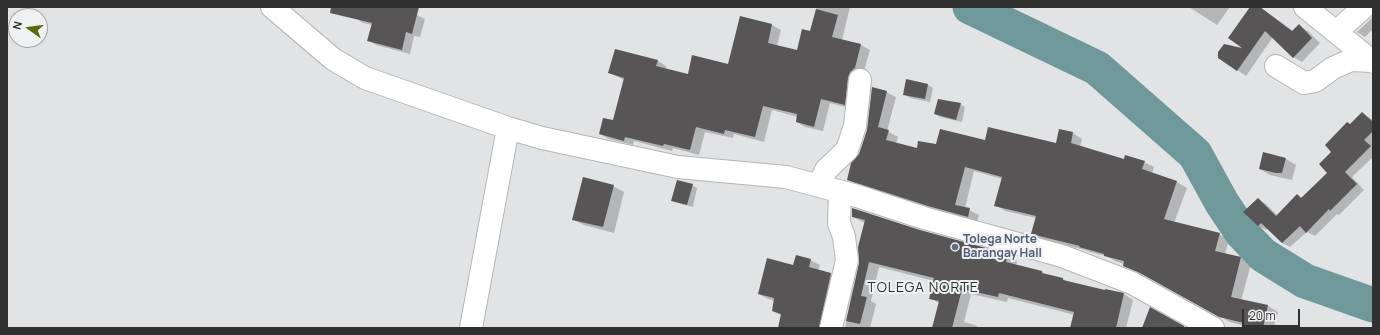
<!DOCTYPE html>
<style>
body{margin:0}
#map{position:relative;width:1380px;height:335px;overflow:hidden;background:#e1e3e4;font-family:Manrope,sans-serif}
canvas{display:block}
.frame{position:absolute;inset:0;border:8px solid #303031;pointer-events:none}
.north{position:absolute;left:8px;top:8px;width:40px;height:40px;box-sizing:border-box;background:#eff0f2;border:1px solid #a3a3a5;border-radius:50%;rotate:284deg;font-size:11px;font-weight:700;line-height:16px;text-align:center;color:#303031}
.north::after{content:'';display:block;margin:auto;width:14px;height:18px;background:#5d680e;clip-path:polygon(50% 0,100% 100%,50% 72%,0 100%)}
.scale{position:absolute;left:1242px;top:309px;width:58px;height:18px;box-sizing:border-box;border:2px solid #303031;border-top:0;padding-left:5px;font-size:12px;line-height:14px;white-space:nowrap;color:#303031;-webkit-text-stroke:3px #eff0f2;paint-order:stroke}
</style>
<div id="map">
<canvas width="1380" height="335"></canvas>
<div class="frame"></div>
<div class="north">N</div>
<div class="scale">20 m</div>
</div>
<script>
const ctx = document.querySelector('canvas').getContext('2d');
ctx.lineJoin = 'round';
function fillPath(path, color) {
  ctx.fillStyle = color;
  ctx.fill(path, 'evenodd');
}
function shape(rows) {
  const path = new Path2D();
  for (const r of rows) {
    path.moveTo(r[0], r[1]);
    for (let i = 2; i < r.length; i += 2) path.lineTo(r[i], r[i + 1]);
  }
  return path;
}
function trace(path, color, width, dash) {
  ctx.strokeStyle = color;
  ctx.lineWidth = width;
  ctx.lineCap = dash ? 'butt' : 'round';
  ctx.setLineDash(dash || []);
  ctx.stroke(path);
}
function write(font, color, halo, rows, align = 'center') {
  ctx.font = font + ' Manrope,sans-serif';
  ctx.lineWidth = 4;
  ctx.setLineDash([]);
  ctx.textBaseline = 'middle';
  ctx.strokeStyle = halo;
  ctx.fillStyle = color;
  for (const [text, x, y, turn = 0] of rows) {
    ctx.save();
    ctx.translate(x, y);
    ctx.rotate((+turn || 0) * Math.PI / 180);
    ctx.textAlign = isNaN(turn) ? turn : align;
    if (halo) ctx.strokeText(text, 0, 0);
    ctx.fillText(text, 0, 0);
    ctx.restore();
  }
}
fillPath(shape([
 [343,7,386,7,417,15,425,19,420,37,414,36,410,54,376,45,368,40,372,25,363,23,355,18],
 [817,7,850,7,842,40,861,45,870,50,853,109,830,103,823,131,805,127,797,122,798,117,772,110,764,142,734,134,733,138,705,132,699,155,673,148,672,151,634,141,633,145,609,139,600,134,613,121,624,80,610,73,658,61,666,66,666,69,688,75,729,65,741,17,772,25,781,30,777,46,797,51,811,33],
 [1189,7,1230,7,1217,25],
 [1251,7,1260,7,1293,31,1299,26,1308,31,1320,43,1302,62,1293,57,1273,37,1246,76,1217,56,1225,45,1246,50],
 [1373,17,1373,29,1365,37,1357,32],
 [928,85,933,88,930,102,910,98,904,94],
 [886,92,896,97,887,131,898,137,896,144,917,149,937,145,985,141,1056,145,1073,133,1082,139,1080,147,1125,160,1144,162,1154,167,1152,174,1177,182,1187,188,1174,223,1219,234,1229,240,1225,254,1241,258,1251,264,1241,301,1268,306,1278,312,1274,326,1279,328,1244,328,1245,326,1230,322,1149,277,1134,271,1124,266,1124,264,1115,261,1106,256,1090,252,1085,250,1042,239,1032,233,1036,218,1005,211,996,205,1002,179,974,171,965,208,979,215,977,222,938,211,858,185,848,180],
 [960,104,965,107,962,122,940,117,935,114],
 [1362,113,1373,120,1373,144,1372,145,1373,157,1352,177,1364,190,1339,215,1337,214,1315,236,1307,232,1290,247,1282,243,1268,228,1266,230,1258,226,1258,199,1266,204,1278,216,1297,195,1302,198,1328,173,1333,152,1350,125],
 [1286,159,1296,165,1292,180,1270,175,1260,169],
 [692,185,697,188,693,207,678,203,673,200],
 [613,186,624,192,614,233,584,225,573,219],
 [853,217,920,231,1008,255,1017,261,1016,266,1042,272,1047,275,1063,279,1069,282,1106,292,1106,290,1124,294,1133,300,1126,328,1071,328,1075,315,1008,298,1007,302,971,294,964,322,975,325,980,328,933,328,939,303,930,298,934,281,879,267,871,301,876,304,870,328,845,328,860,263,865,223],
 [810,260,820,265,818,271,831,274,840,279,829,328,779,328,782,316,773,311,775,301,768,299,759,294,794,266]
]), '#0003');
trace(shape([
 [970,7,1097,68,1195,154,1222,203,1242,233,1263,255,1305,281,1373,305]
]), '#6f989b', 35);
fillPath(shape([
 [331,7,419,7,412,34,406,32,402,50,367,41,372,23,330,13],
 [1250,7,1260,7,1292,31,1299,24,1312,38,1293,58,1265,31,1237,71,1218,58,1218,52,1224,44,1242,48,1228,38],
 [816,9,838,15,832,37,861,44,855,68,850,72,848,78,845,105,821,99,814,127,796,122,797,114,763,106,755,137,725,130,724,134,696,127,690,150,664,144,663,146,625,137,624,141,599,134,603,118,613,120,624,78,608,73,615,49,658,60,656,66,688,74,692,55,728,64,740,16,772,24,768,43,797,50,802,29,810,31],
 [906,79,928,84,925,99,903,95],
 [872,87,887,91,878,127,889,130,886,140,917,148,918,141,936,144,940,129,985,140,988,127,1056,143,1059,129,1073,132,1071,143,1124,159,1125,155,1145,161,1142,169,1177,181,1164,219,1220,233,1215,251,1241,257,1231,297,1268,305,1263,328,1243,328,1244,323,1219,317,1138,272,1123,266,1124,261,1104,256,1104,254,1079,247,1080,246,1031,234,1036,216,994,206,1002,177,965,167,955,205,970,208,968,217,928,206,847,180,851,163,859,154,867,130],
 [938,99,961,103,956,120,934,114],
 [1362,112,1373,122,1373,131,1364,140,1371,146,1345,172,1357,184,1330,211,1329,209,1306,233,1300,226,1282,243,1261,223,1258,226,1243,212,1258,198,1276,216,1297,194,1301,198,1327,173,1319,164,1331,152,1325,145,1347,122,1350,124],
 [1263,152,1286,158,1282,173,1276,173,1259,169],
 [583,177,614,185,603,227,572,220],
 [677,180,693,184,687,205,671,201],
 [852,208,920,230,1008,254,1006,262,1042,271,1042,273,1063,278,1063,280,1105,290,1105,289,1124,293,1116,328,1070,328,1074,312,999,293,998,297,962,289,952,328,932,328,939,301,929,299,934,278,869,262,861,296,867,297,860,324,846,321,859,263,858,247,865,220,852,217],
 [796,255,811,259,809,267,831,273,819,328,778,328,781,314,772,311,774,298,758,294,767,258,793,265],
 [1150,307,1184,326,1184,328,1142,328]
]), '#575556');
const minor = shape([
 [272,7,333,59,365,78,508,128,542,138,678,167,786,177,857,196,924,218,1062,256,1132,283,1213,328],
 [1305,7,1373,62],
 [1336,32,1364,7],
 [1276,66,1304,83,1315,81,1333,68,1351,60,1372,61],
 [819,186,826,170,847,150,855,126,860,80],
 [471,328,508,128],
 [831,328,847,260,844,237,839,223,840,192]
]);
trace(minor, '#b4b5b7', 24);
trace(minor, '#fff', 22);
for (const [x, y, r, color] of [
 [955,247,4,"#5c6f8a"]
]) {
  const dot = new Path2D();
  dot.arc(x, y, r, 0, 2 * Math.PI);
  ctx.fillStyle = color;
  ctx.fill(dot);
  trace(dot, '#eff0f2', 1.5);
}
write('bold 12px', '#4e5e75', '#eff0f2', [
 ["Tolega Norte",963,240],
 ["Barangay Hall",963,254]
], 'left');
ctx.letterSpacing = '1px';
write('14px', '#303031', '#eff0f2', [
 ["TOLEGA NORTE",923,288]
]);
ctx.letterSpacing = '0px';
</script>
